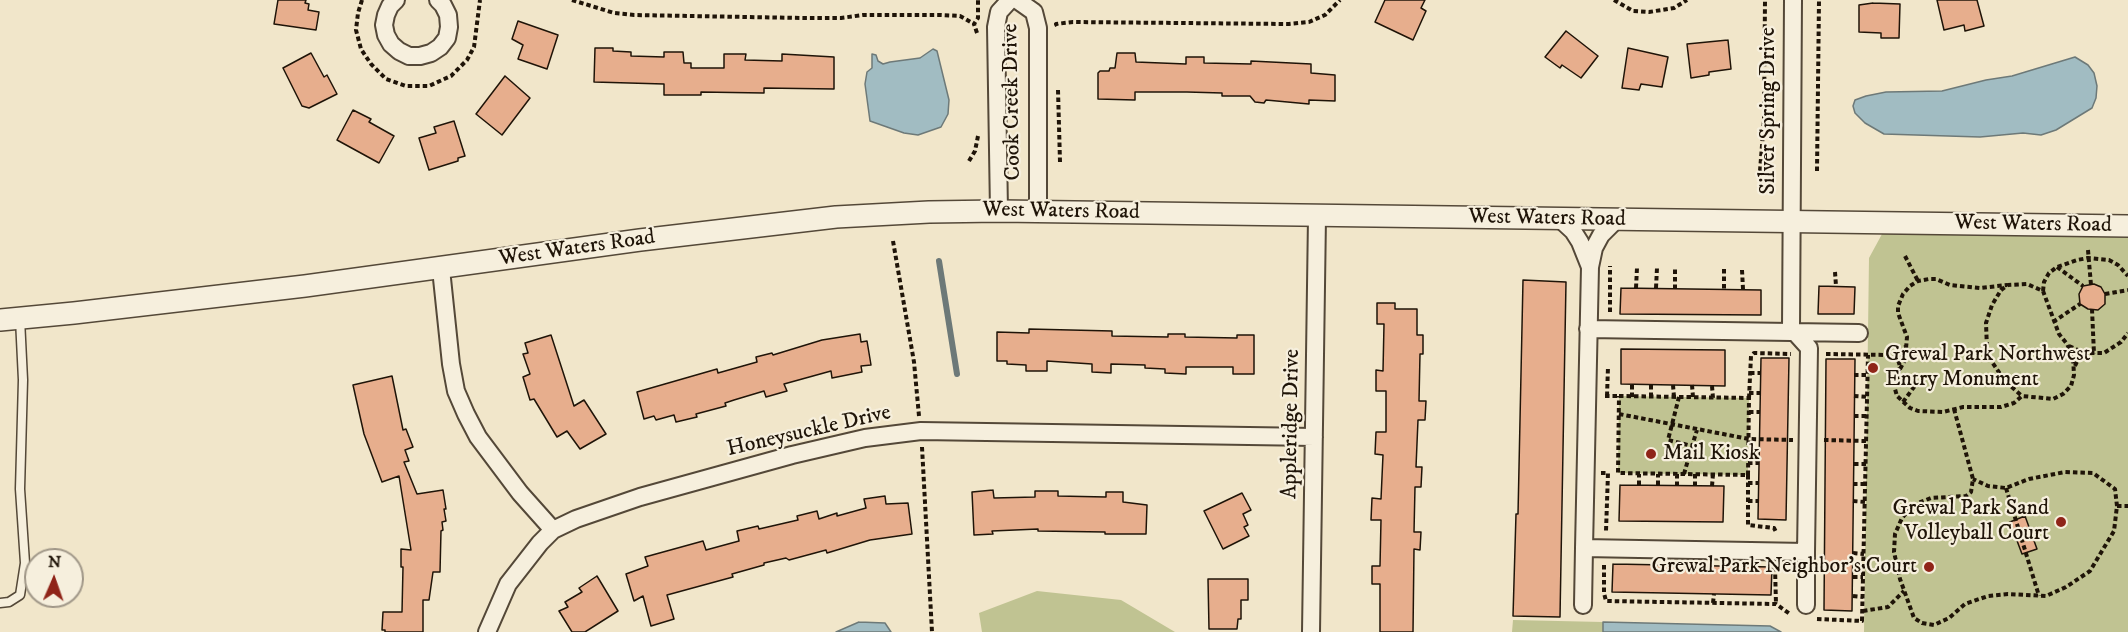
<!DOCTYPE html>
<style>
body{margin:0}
#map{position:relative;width:2128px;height:632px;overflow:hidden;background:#f1e6ca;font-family:"IM FELL DW Pica",serif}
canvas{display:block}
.north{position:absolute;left:24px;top:548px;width:60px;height:60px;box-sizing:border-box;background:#f6efdd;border:2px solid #a09788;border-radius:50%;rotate:2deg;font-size:16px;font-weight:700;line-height:24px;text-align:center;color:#1f1408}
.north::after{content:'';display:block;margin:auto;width:21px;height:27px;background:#8f2418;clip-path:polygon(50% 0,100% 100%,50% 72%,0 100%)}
</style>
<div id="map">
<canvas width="2128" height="632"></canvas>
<div class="north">N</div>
</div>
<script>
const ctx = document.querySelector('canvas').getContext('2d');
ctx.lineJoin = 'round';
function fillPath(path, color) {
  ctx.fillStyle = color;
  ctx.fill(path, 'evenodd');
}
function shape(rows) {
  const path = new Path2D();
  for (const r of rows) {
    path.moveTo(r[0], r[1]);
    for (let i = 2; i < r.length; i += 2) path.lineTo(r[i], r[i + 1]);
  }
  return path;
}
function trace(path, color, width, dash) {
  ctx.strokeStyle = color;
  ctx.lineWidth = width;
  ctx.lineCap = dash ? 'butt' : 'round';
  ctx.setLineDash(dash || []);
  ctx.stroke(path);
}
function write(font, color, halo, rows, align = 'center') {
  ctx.font = font + ' "IM FELL DW Pica",serif';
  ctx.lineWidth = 4.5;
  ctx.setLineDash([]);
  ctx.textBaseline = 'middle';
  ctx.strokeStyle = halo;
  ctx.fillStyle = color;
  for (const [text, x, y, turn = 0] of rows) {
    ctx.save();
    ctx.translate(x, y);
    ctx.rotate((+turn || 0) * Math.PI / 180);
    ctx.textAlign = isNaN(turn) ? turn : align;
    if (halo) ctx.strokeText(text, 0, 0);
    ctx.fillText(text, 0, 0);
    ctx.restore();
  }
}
fillPath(shape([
 [1888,223,2128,226,2128,632,1864,632,1869,258],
 [1619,396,1749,398,1748,475,1618,473],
 [1037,591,1121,600,1175,632,982,632,979,613],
 [1513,620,1603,622,1603,632,1512,632]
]), '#c0c392');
const water = shape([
 [933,49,937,51,949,100,948,114,941,127,918,135,904,133,870,121,865,84,867,72,872,68,872,54,876,55,878,61,883,64,890,62,920,58,933,49],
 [2075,57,2088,65,2094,73,2097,86,2096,98,2092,108,2056,130,2041,135,2023,133,1980,137,1884,134,1865,123,1855,113,1853,106,1855,100,1866,96,1886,92,1942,91,1986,80,2012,76,2075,57],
 [859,622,885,623,891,632,836,632,859,622],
 [1603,622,1770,626,1781,632,1603,632,1603,622]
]);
fillPath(water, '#a1bcc2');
trace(water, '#6d7978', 1.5);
trace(shape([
 [939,261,957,374]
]), '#6d7978', 6);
const building = shape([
 [278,0,306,0,305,3,309,4,308,10,319,12,316,30,274,24,278,0],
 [1385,0,1425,0,1421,8,1426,11,1413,40,1375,22,1385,0],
 [1937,0,1977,0,1984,26,1965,31,1964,25,1944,30,1937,0],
 [1873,3,1900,4,1899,38,1881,38,1881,33,1859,32,1859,5,1873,3],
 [518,21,558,35,547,69,518,59,523,45,512,39,518,21],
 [1566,31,1598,56,1581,78,1562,65,1560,68,1545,57,1566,31],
 [1728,40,1731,69,1709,72,1709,75,1691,78,1687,44,1728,40],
 [595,48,613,48,613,51,631,52,631,56,664,57,664,52,683,52,684,63,691,63,691,68,724,68,724,54,746,54,745,60,782,61,782,54,834,57,834,89,764,88,764,93,701,92,701,95,664,95,664,84,594,82,595,48],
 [1628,48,1668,57,1662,87,1641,84,1639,90,1622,88,1628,48],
 [311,53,324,77,327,75,337,94,309,108,302,106,283,68,311,53],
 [1117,53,1135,53,1136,62,1186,64,1186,57,1204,57,1204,63,1251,64,1251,61,1311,64,1311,73,1335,75,1335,101,1309,100,1309,104,1266,100,1264,103,1255,102,1250,96,1222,96,1222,93,1187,92,1135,92,1135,100,1098,99,1098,73,1100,71,1109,71,1110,68,1115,68,1117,53],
 [505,76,530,98,502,135,476,114,505,76],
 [353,110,371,119,369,122,394,136,379,163,337,140,353,110],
 [454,121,465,156,458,158,458,161,429,170,419,138,436,133,434,127,454,121],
 [1523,280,1566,282,1560,617,1513,616,1516,514,1518,514,1523,280],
 [2094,284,2101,287,2105,294,2105,304,2098,310,2088,309,2080,304,2079,294,2083,286,2094,284],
 [1819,286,1855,287,1854,314,1818,314,1819,286],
 [1621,288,1761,290,1761,315,1620,314,1621,288],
 [1377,303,1395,303,1395,309,1417,309,1417,335,1423,335,1423,354,1420,354,1419,401,1426,401,1425,420,1418,420,1416,467,1422,467,1421,487,1415,487,1414,532,1421,532,1420,550,1414,549,1413,632,1380,632,1380,584,1372,584,1372,566,1380,566,1381,520,1371,520,1372,498,1381,499,1383,455,1375,454,1376,432,1386,432,1386,391,1376,391,1376,370,1383,371,1384,324,1377,324,1377,303],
 [1029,329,1112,331,1112,336,1168,337,1168,334,1185,334,1185,337,1237,338,1237,335,1254,335,1254,374,1233,374,1233,367,1186,367,1186,374,1165,373,1165,369,1145,368,1145,365,1111,364,1111,373,1092,372,1092,364,1047,361,1047,371,1026,371,1026,365,1007,364,1007,361,997,361,997,332,1029,333,1029,329],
 [860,334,861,342,867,341,871,365,861,366,862,372,832,378,831,371,784,384,787,391,766,397,764,391,734,400,725,403,726,406,696,414,697,417,676,422,674,415,656,420,654,416,644,419,637,392,717,369,718,373,757,362,756,357,772,353,773,355,822,340,860,334],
 [551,335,574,406,584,400,606,434,580,449,567,431,557,437,534,399,530,400,523,377,530,374,523,354,528,353,525,343,551,335],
 [1621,349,1725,350,1725,386,1621,384,1621,349],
 [1761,358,1789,358,1786,520,1758,519,1761,358],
 [1826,359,1855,359,1852,611,1824,610,1826,359],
 [392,376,403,430,406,429,413,447,405,450,409,461,404,462,417,494,443,490,446,509,444,509,446,521,442,522,443,530,441,531,440,572,433,572,429,600,423,600,423,632,385,632,385,630,382,630,383,612,402,612,403,567,401,567,401,549,411,550,399,476,382,482,364,434,353,385,392,376],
 [1620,485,1724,486,1723,522,1619,521,1620,485],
 [993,490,994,498,1035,497,1035,491,1058,491,1058,496,1106,497,1106,492,1123,492,1123,502,1147,505,1146,534,1105,534,1105,532,1038,531,1038,529,992,531,993,534,974,535,972,492,993,490],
 [1242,493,1251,510,1243,514,1248,525,1244,527,1249,536,1223,549,1204,511,1242,493],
 [885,496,886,504,908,503,912,534,870,540,827,553,826,550,789,560,786,558,764,563,764,565,732,574,733,577,667,595,674,619,651,626,643,596,634,601,626,574,648,566,645,557,703,541,706,550,739,541,737,531,758,526,759,529,798,520,797,516,817,511,819,519,837,513,837,516,866,508,864,499,885,496],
 [2025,516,2037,549,2022,554,2010,522,2025,516],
 [1613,564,1772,567,1771,595,1612,592,1613,564],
 [597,576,618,611,585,632,572,632,559,611,568,607,565,602,582,592,579,588,597,576],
 [1208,579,1248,579,1248,600,1241,600,1241,619,1238,619,1237,629,1209,629,1208,579]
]);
fillPath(building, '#e7ae8d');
trace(building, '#1f1408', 1.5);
const service = shape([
 [0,603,9,602,20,595,25,563,20,489,23,380,20,319]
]);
const minor = shape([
 [396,0,390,6,386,15,384,25,386,35,391,44,399,51,409,56,420,56,431,53,440,47,447,38,449,27,448,15,443,5,438,0],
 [1017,0,1034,12,1038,28,1038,212],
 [999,211,996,27,999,12,1010,0],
 [1560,219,1573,231,1580,242,1590,267],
 [1616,220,1601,235,1594,248,1590,267,1584,548,1806,552,1809,348,1791,328,1793,0],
 [441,269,451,364,456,391,466,414,478,437,520,493,553,530],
 [1588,329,1859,333],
 [1806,552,1806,605],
 [1583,605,1584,548],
 [487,632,508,584,540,543,553,530,576,519,640,497,792,455,865,438,921,431,1314,437],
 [1311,632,1317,217]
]);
const tertiary = shape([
 [0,320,74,313,305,286,640,240,836,217,929,212,999,211,2128,226]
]);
trace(service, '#544838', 11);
trace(minor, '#544838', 20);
trace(tertiary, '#544838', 24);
trace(shape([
 [362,0,358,13,356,30,361,49,371,64,386,79,406,86,429,86,451,76,467,60,474,47,480,0],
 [572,0,614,13,634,15,803,18,841,18,863,15,940,15,960,16,974,24],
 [1614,0,1633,11,1649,12,1674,8,1687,0],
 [1057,26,1056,24,1073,22,1289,24,1309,22,1325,15,1340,0],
 [977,33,974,24,978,18,978,0],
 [1058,90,1060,162],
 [969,161,975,151,978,136],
 [1760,171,1764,120,1765,0],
 [1817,171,1819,0],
 [893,241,914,362,919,416],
 [2088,250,2091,285],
 [1905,256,1918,281],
 [2057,267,2083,286],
 [1724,269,1724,289],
 [1742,270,1743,289],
 [1835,272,1836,286],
 [1636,288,1637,268],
 [1656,288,1657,268],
 [1675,289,1675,269],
 [2043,291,2044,282,2049,273,2057,267,2077,260,2088,258,2109,260,2118,265,2128,276],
 [2105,294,2128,290],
 [2092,309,2094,354],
 [1610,312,1610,266],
 [2053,322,2080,304],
 [2069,346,2084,353,2104,353,2121,342,2128,333],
 [1826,354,1891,355,1897,357,1900,366,1895,389,1897,396,1910,408,1918,411,1943,412,1963,407,2001,407,2014,403,2022,396,2053,399,2063,394,2071,386,2074,375,2073,357,2067,344,2059,334,2043,291,2027,284,2008,285,2001,290,1992,305,1986,323,1987,349,1992,362,2005,381,2022,396],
 [1893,355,1899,354,1906,346],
 [2075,366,2078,359,2089,355],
 [1900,369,1905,360,1907,337,1898,313,1898,306,1903,294,1910,286,1918,281,1929,279,1936,279,1950,285,1980,288,2007,285],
 [1750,373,1760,373],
 [1854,375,1868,375],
 [1651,385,1651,397],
 [1673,385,1674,397],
 [1692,385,1693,397],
 [1712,386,1713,398],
 [1749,393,1760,393],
 [1605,396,1619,396],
 [1607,396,1608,367],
 [1619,396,1749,398,1748,475,1618,473,1619,396],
 [1854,396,1868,397],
 [1632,397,1632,384],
 [1679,397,1668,440,1692,446,1697,430],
 [1749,398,1751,356,1754,353,1791,354],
 [1903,402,1914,387,1918,383,1923,383],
 [1954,409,1973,479,1971,492,1966,496,1931,498,1913,505,1902,518,1895,534,1894,552,1900,579,1914,618,1922,623,1934,625,1949,618,1965,604,1988,596,2008,594,2046,596,2066,587,2090,571,2114,531,2117,506,2115,489,2093,473,2065,472,2029,479,2006,488,1988,486,1973,479],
 [1749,412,1760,412],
 [1619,414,1749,439,1793,440],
 [1854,416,1867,416],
 [1824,440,1866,441],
 [922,447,932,632],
 [1748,463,1759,463],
 [1854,464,1866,464],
 [1601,473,1608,473,1606,531],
 [1684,474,1692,446],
 [1695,474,1695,486],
 [1748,475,1748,525,1774,528,1776,532],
 [1748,483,1759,483],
 [1853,484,1865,484],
 [1639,485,1639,474],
 [1658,485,1658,474],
 [1677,486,1677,474],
 [1712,486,1713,474],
 [2006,488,2039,596],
 [1748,501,1758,501],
 [1853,501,1865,502],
 [2117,506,2128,506],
 [1853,553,1864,554],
 [1604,565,1604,593,1606,601,1776,604,1790,614],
 [1775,567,1776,604],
 [1853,577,1863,577],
 [1853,596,1863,597],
 [1713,603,1714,594],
 [1863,611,1888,607,1904,591],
 [1817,619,1862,621,1868,355]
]), '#1f1408', 4, [4.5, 3]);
trace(service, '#f6efdd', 8);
trace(minor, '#f6efdd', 16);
trace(tertiary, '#f6efdd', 21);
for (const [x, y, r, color] of [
 [1873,368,6,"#8f2418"],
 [1651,454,6,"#8f2418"],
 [2061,522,6,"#8f2418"],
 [1929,567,6,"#8f2418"]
]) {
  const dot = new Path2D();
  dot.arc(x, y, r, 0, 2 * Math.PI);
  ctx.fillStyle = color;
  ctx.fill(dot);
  trace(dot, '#f6efdd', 2);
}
write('22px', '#1f1408', '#f6efdd', [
 ["Cook Creek Drive",1013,102,-91],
 ["Silver Spring Drive",1769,111,-90],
 ["West Waters Road",1061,212,1],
 ["West Waters Road",1547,219,1],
 ["West Waters Road",2033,225,1],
 ["West Waters Road",577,249,-8],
 ["Appleridge Drive",1292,424,-89],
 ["Honeysuckle Drive",809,432,-13]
]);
write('22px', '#1f1408', '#f6efdd', [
 ["Grewal Park Northwest",1885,355],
 ["Entry Monument",1885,380],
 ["Mail Kiosk",1663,454],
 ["Grewal Park Sand",2049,509,"right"],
 ["Volleyball Court",2049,534,"right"],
 ["Grewal Park Neighbor's Court",1917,567,"right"]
], 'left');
</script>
